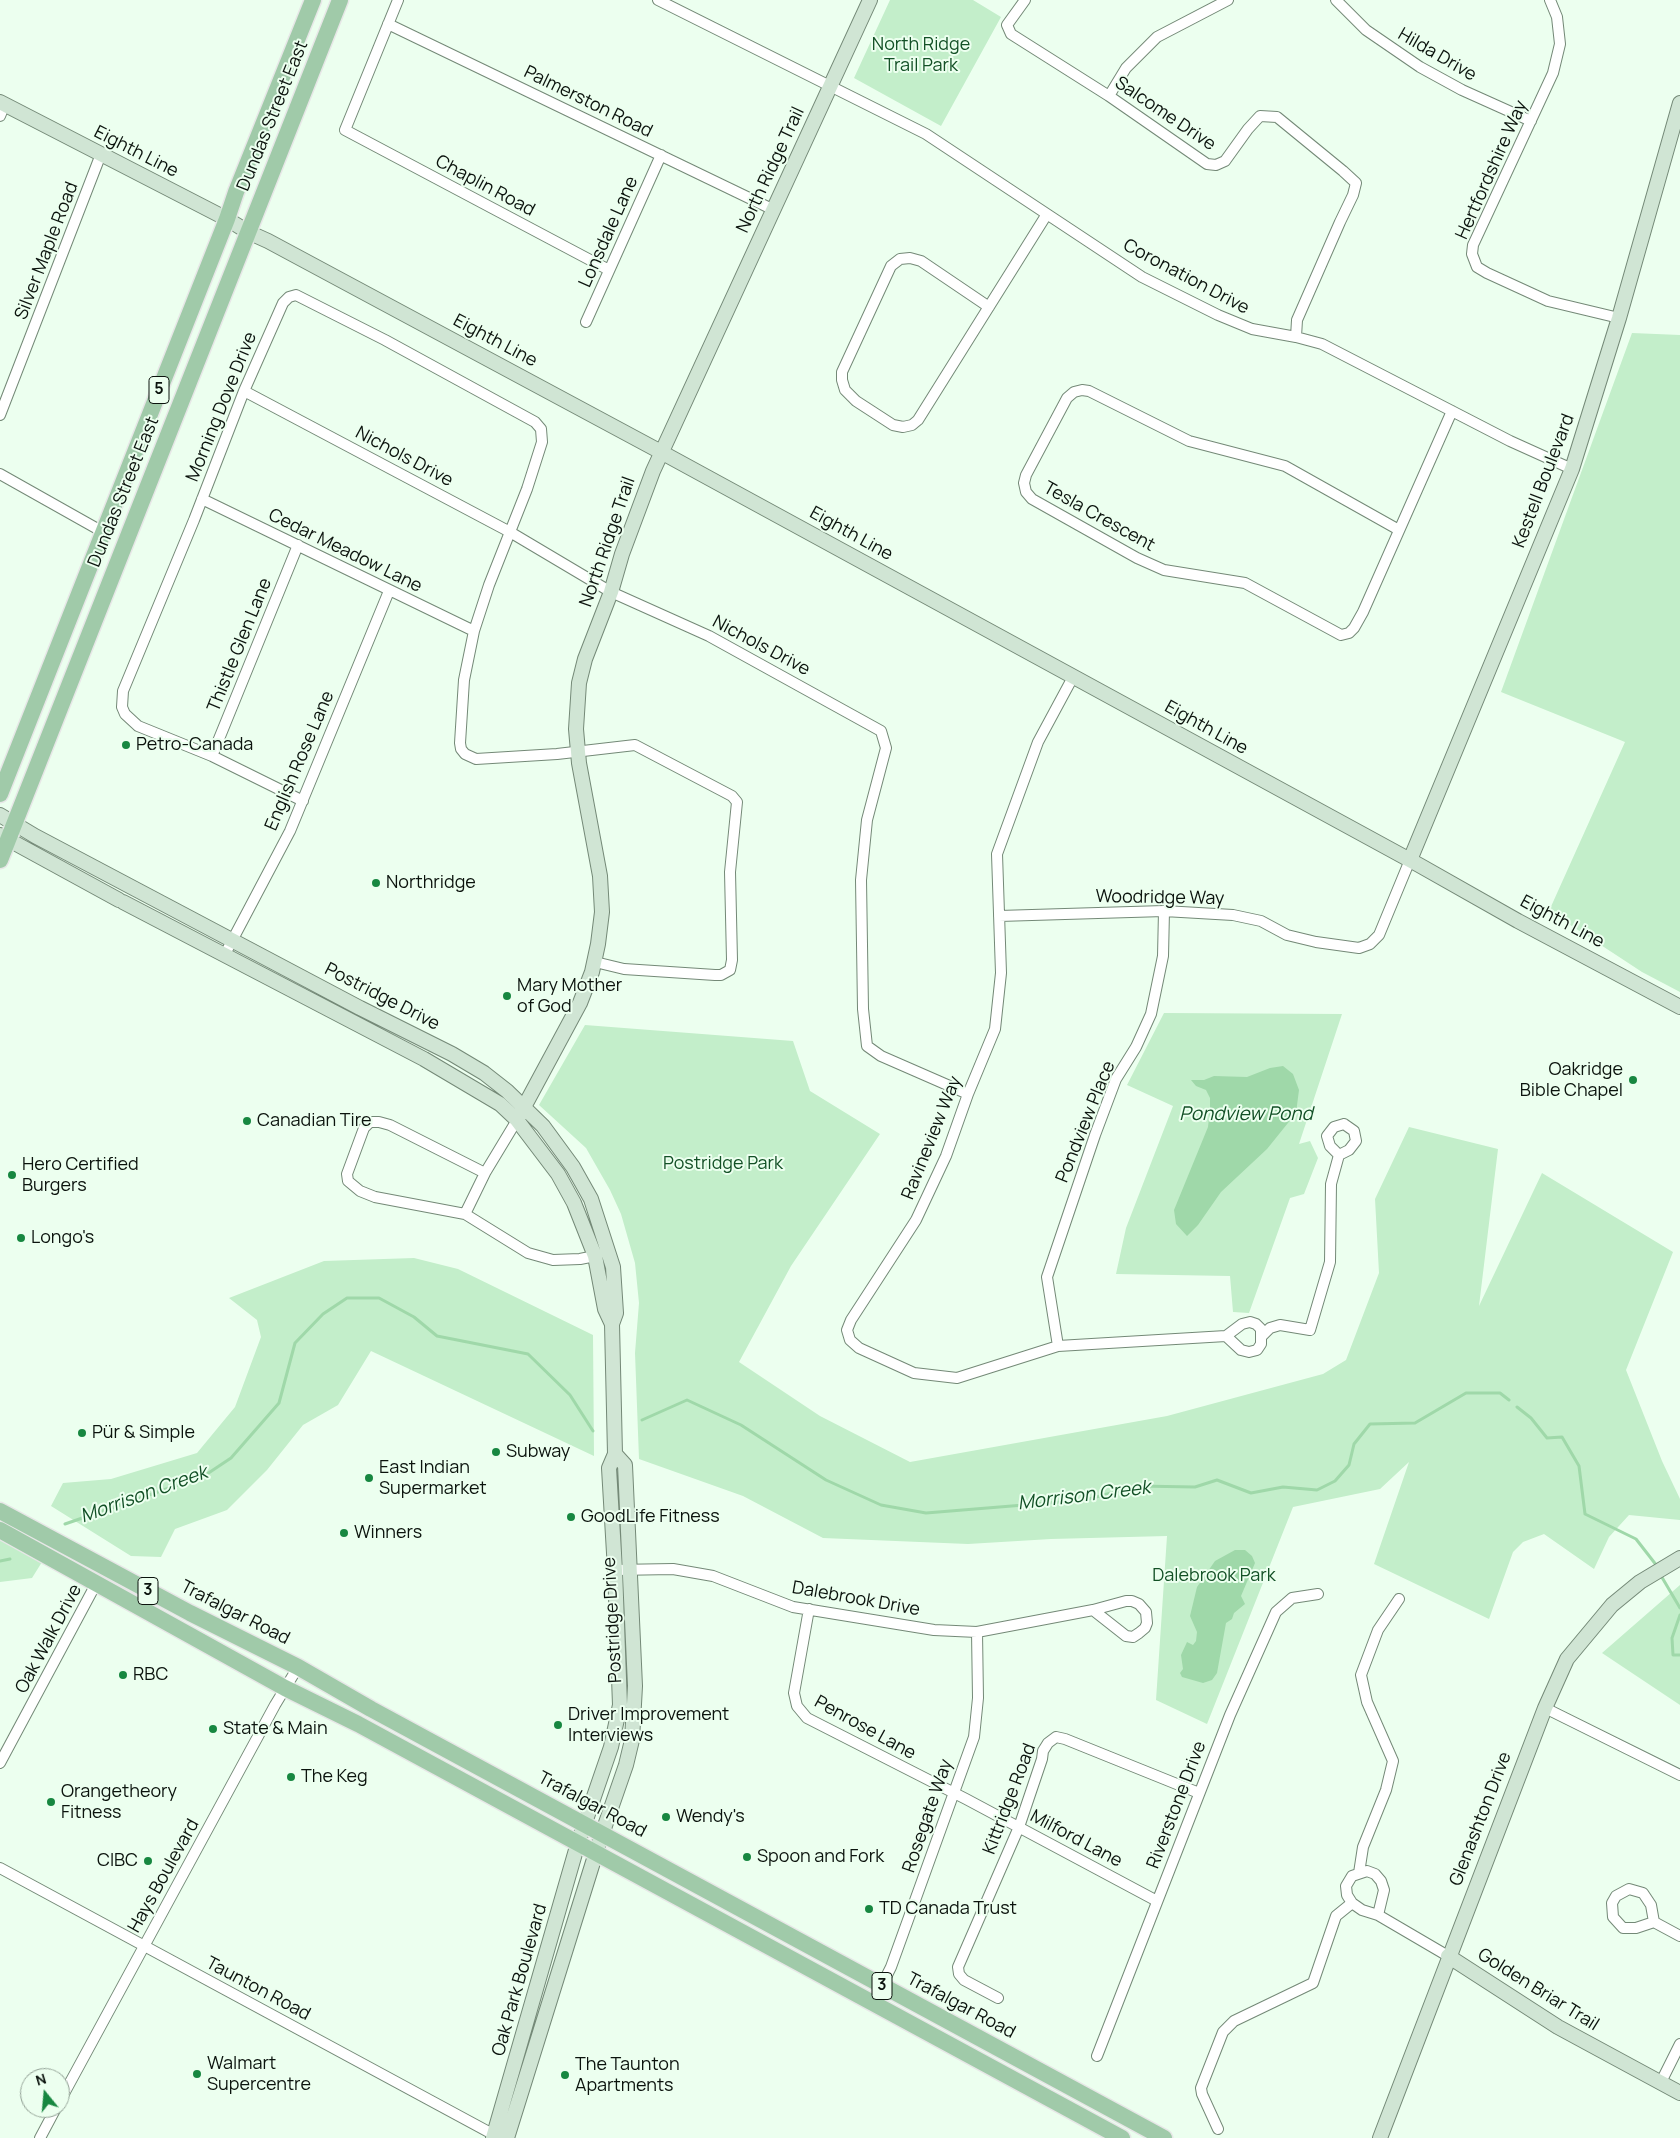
<!DOCTYPE html>
<meta charset="utf-8">
<style>
body{margin:0}
#map{position:relative;width:1680px;height:2138px;overflow:hidden;background:#ecffef;font-family:Manrope,sans-serif}
canvas{display:block}
.north{position:absolute;left:20px;top:2068px;width:50px;height:50px;box-sizing:border-box;background:#ecffef;border:1px solid #92a195;border-radius:50%;rotate:343deg;font-size:14px;font-weight:700;line-height:20px;text-align:center;color:#0b130d}
.north::after{content:'';display:block;margin:auto;width:18px;height:22px;background:#178740;clip-path:polygon(50% 0,100% 100%,50% 72%,0 100%)}
</style>
<div id="map">
<canvas width="1680" height="2138"></canvas>
<div class="north">N</div>
</div>
<script>
const ctx = document.querySelector('canvas').getContext('2d');
ctx.lineJoin = 'round';
function fillPath(path, color) {
  ctx.fillStyle = color;
  ctx.fill(path, 'evenodd');
}
function shape(rows) {
  const path = new Path2D();
  for (const r of rows) {
    path.moveTo(r[0], r[1]);
    for (let i = 2; i < r.length; i += 2) path.lineTo(r[i], r[i + 1]);
  }
  return path;
}
function trace(path, color, width, dash) {
  ctx.strokeStyle = color;
  ctx.lineWidth = width;
  ctx.lineCap = dash ? 'butt' : 'round';
  ctx.setLineDash(dash || []);
  ctx.stroke(path);
}
function write(font, color, halo, rows, align = 'center') {
  ctx.font = font + ' Manrope,sans-serif';
  ctx.lineWidth = 4;
  ctx.setLineDash([]);
  ctx.textBaseline = 'middle';
  ctx.strokeStyle = halo;
  ctx.fillStyle = color;
  for (const [text, x, y, turn = 0] of rows) {
    ctx.save();
    ctx.translate(x, y);
    ctx.rotate((+turn || 0) * Math.PI / 180);
    ctx.textAlign = isNaN(turn) ? turn : align;
    if (halo) ctx.strokeText(text, 0, 0);
    ctx.fillText(text, 0, 0);
    ctx.restore();
  }
}
fillPath(shape([
 [890,0,973,0,1001,17,941,126,854,78],
 [1632,333,1680,335,1680,992,1642,972,1549,911,1625,742,1501,692],
 [1164,1013,1342,1014,1299,1144,1310,1141,1318,1158,1304,1194,1290,1198,1249,1313,1233,1312,1230,1276,1116,1274,1126,1228,1173,1106,1127,1085],
 [585,1025,793,1041,810,1091,880,1134,791,1266,739,1362,820,1416,910,1462,1167,1416,1323,1374,1346,1360,1379,1273,1375,1199,1409,1127,1498,1149,1479,1306,1542,1173,1673,1252,1626,1370,1662,1461,1680,1499,1680,1520,1629,1515,1609,1537,1594,1569,1544,1534,1523,1542,1513,1552,1489,1619,1374,1564,1409,1462,1380,1489,1293,1507,1207,1724,1156,1700,1167,1536,1051,1539,968,1544,823,1538,743,1496,639,1459,635,1353,639,1303,635,1263,621,1214,610,1190,586,1148,539,1105],
 [414,1258,458,1269,593,1335,594,1456,371,1351,338,1405,303,1425,267,1470,227,1510,175,1529,161,1557,131,1556,51,1506,63,1483,111,1479,197,1453,235,1407,261,1337,257,1320,229,1298,324,1261],
 [0,1539,42,1562,32,1578,0,1582],
 [1680,1585,1680,1705,1602,1653]
]), '#c3eeca');
fillPath(shape([
 [1283,1066,1293,1074,1299,1090,1296,1113,1267,1149,1221,1192,1198,1225,1187,1236,1176,1224,1174,1210,1208,1127,1210,1109,1210,1098,1206,1090,1196,1086,1191,1080,1204,1080,1214,1076,1247,1077,1270,1068],
 [1235,1550,1245,1550,1252,1556,1255,1563,1241,1596,1245,1604,1234,1613,1232,1619,1226,1623,1217,1673,1212,1680,1203,1683,1182,1677,1180,1673,1183,1669,1181,1655,1187,1642,1193,1645,1196,1641,1197,1632,1190,1616,1197,1587,1215,1561]
]), '#9fd8a9');
trace(shape([
 [1517,1407,1531,1418,1547,1438,1562,1437,1579,1466,1585,1514,1636,1539,1657,1566],
 [642,1420,687,1400,741,1425,826,1480,881,1505,926,1513,1085,1500,1137,1486,1195,1487,1217,1480,1251,1493,1283,1487,1317,1490,1335,1481,1349,1465,1354,1444,1370,1424,1415,1423,1466,1393,1500,1393,1509,1400],
 [65,1524,204,1476,231,1458,279,1403,295,1343,323,1314,347,1298,379,1298,414,1317,437,1336,528,1354,570,1395,593,1431],
 [0,1561,10,1559],
 [1660,1574,1680,1608],
 [1680,1615,1672,1638,1673,1655,1680,1655]
]), '#9fd8a9', 3);
const street = shape([
 [398,0,345,130,609,270],
 [658,0,926,134,1142,277,1218,315,1252,329,1296,337,1322,344,1510,441,1572,469],
 [1025,0,1007,25,1011,34,1109,96,1207,164,1216,165,1225,161,1248,129,1260,116,1277,117,1343,171,1356,183,1353,195,1340,222,1297,320,1296,337],
 [1336,0,1366,30,1420,67,1462,90,1531,121],
 [1550,0,1557,17,1560,44,1553,73,1473,245,1472,254,1477,267,1487,273,1548,301,1619,318],
 [388,24,774,210],
 [1109,96,1126,68,1157,37,1228,0],
 [0,116,5,104],
 [989,307,921,261,910,258,900,259,891,266,842,372,842,380,845,390,856,401,893,425,903,427,912,425,918,420,1047,214],
 [586,322,661,155],
 [244,391,510,532,611,592,709,636,881,731,886,748,867,820,861,880,863,1009,867,1046,881,1056,968,1094],
 [0,415,101,154],
 [0,474,103,532],
 [202,499,474,631],
 [1399,530,1285,466,1189,441,1089,391,1082,390,1074,392,1067,398,1026,475,1024,483,1026,492,1032,499,1137,558,1164,570,1245,583,1341,635,1349,633,1354,628,1363,612,1452,411],
 [1073,677,1038,742,997,854,1001,973,995,1029,968,1094,946,1156,916,1220,851,1320,847,1330,850,1340,859,1348,914,1373,957,1378,1058,1346,1226,1336,1242,1324,1250,1322,1256,1324,1261,1329,1261,1344,1257,1350,1249,1352,1241,1350,1226,1336],
 [212,756,298,545],
 [303,801,212,756,138,726,125,714,122,707,123,691,194,520,244,391,283,303,289,297,296,295,385,340,535,422,541,429,542,442,527,489,489,585,474,631,464,680,460,743,461,749,465,754,476,759,557,754,635,745,732,796,737,802,730,872,732,960,730,970,721,975,715,975,624,969,595,962],
 [999,916,1164,911,1233,915,1261,921,1287,935,1316,942,1359,948,1370,944,1379,935,1410,860],
 [224,956,290,831,389,591],
 [1344,1124,1354,1131,1356,1141,1349,1150,1339,1155,1330,1146,1327,1136,1334,1127,1344,1124],
 [485,1173,390,1125,379,1122,370,1122,364,1128,347,1174,348,1181,360,1191,375,1197,465,1214,528,1253,553,1260,580,1259,595,1256],
 [465,1214,485,1173,517,1120],
 [1262,1336,1270,1328,1280,1325,1310,1330,1330,1262,1331,1184,1339,1155],
 [1058,1346,1047,1277,1095,1135,1116,1079,1136,1047,1151,1014,1163,956,1164,911],
 [615,1570,673,1569,713,1576,793,1607,934,1630,977,1632,1093,1610,1126,1601,1132,1601,1139,1604,1146,1612,1147,1623,1145,1628,1139,1633,1133,1637,1126,1636,1093,1610],
 [809,1609,794,1693,797,1706,807,1718,966,1799,1157,1901],
 [1545,1708,1680,1775],
 [0,1763,97,1582],
 [0,1868,498,2137],
 [1359,1873,1363,1847,1386,1790,1393,1761,1367,1702,1361,1675,1378,1630,1399,1599],
 [1378,1915,1384,1890,1381,1881,1375,1874,1367,1871,1352,1876,1346,1886,1347,1895,1352,1903,1362,1910,1378,1915,1448,1956],
 [1654,1922,1636,1928,1623,1928,1613,1917,1612,1903,1616,1896,1629,1889,1643,1893,1651,1905,1654,1922,1680,1936],
 [998,1998,964,1980,959,1974,958,1967,1019,1827,1042,1759,1043,1751,1048,1743,1056,1737,1065,1739,1199,1793],
 [873,2003,891,1967,974,1737,978,1698,977,1632],
 [1097,2056,1230,1715,1276,1612,1292,1598,1318,1594],
 [1661,2082,1680,2044],
 [60,2101,275,1705,298,1667],
 [1218,2129,1202,2094,1201,2088,1223,2032,1234,2021,1313,1983,1336,1916,1352,1903],
 [40,2138,56,2108]
]);
const secondary = shape([
 [0,102,227,219,248,232,268,241,661,452,1419,865,1518,921,1680,1007],
 [0,815,35,836,360,1008,452,1054,484,1073,507,1091,543,1126,573,1167,591,1199,613,1267,616,1313,612,1324],
 [0,835,119,900],
 [1410,860,1572,469,1619,318,1680,103],
 [123,902,424,1059,500,1104,517,1120,558,1174,574,1203,595,1256,605,1309,612,1324,615,1454,609,1468,615,1570,620,1705,611,1747,578,1843,493,2138],
 [517,1120,580,1003,592,972,598,944,602,912,600,876,579,763,576,729,579,683,585,659,611,592,622,554,653,471,870,0],
 [1448,1956,1558,2027,1680,2093],
 [507,2138,599,1843,626,1765,632,1740,635,1686,625,1465,615,1454],
 [1380,2138,1545,1708,1567,1659,1612,1605,1640,1582,1680,1558]
]);
const primary = shape([
 [0,794,227,219,236,192,313,0],
 [0,860,340,0],
 [0,1511,190,1613,298,1667,371,1709,1164,2138],
 [0,1530,285,1688,358,1724,1122,2138]
]);
trace(street, '#748977', 12);
trace(secondary, '#748977', 16);
trace(primary, '#e7e7e7', 19);
trace(street, '#fff', 10);
trace(secondary, '#d0e5d4', 14);
trace(primary, '#a0caa9', 16);
for (const [x, y, r, color] of [
 [126,745,5,"#178740"],
 [376,883,5,"#178740"],
 [507,996,5,"#178740"],
 [1633,1080,5,"#178740"],
 [247,1121,5,"#178740"],
 [12,1175,5,"#178740"],
 [21,1238,5,"#178740"],
 [82,1433,5,"#178740"],
 [496,1452,5,"#178740"],
 [369,1478,5,"#178740"],
 [571,1517,5,"#178740"],
 [344,1533,5,"#178740"],
 [123,1675,5,"#178740"],
 [558,1725,5,"#178740"],
 [213,1729,5,"#178740"],
 [291,1777,5,"#178740"],
 [51,1802,5,"#178740"],
 [666,1817,5,"#178740"],
 [747,1857,5,"#178740"],
 [148,1861,5,"#178740"],
 [869,1909,5,"#178740"],
 [197,2074,5,"#178740"],
 [565,2075,5,"#178740"]
]) {
  const dot = new Path2D();
  dot.arc(x, y, r, 0, 2 * Math.PI);
  ctx.fillStyle = color;
  ctx.fill(dot);
  trace(dot, '#ecffef', 2);
}
for (const [x, y, w] of [
 [159,390,20],
 [148,1591,20],
 [882,1986,20]
]) {
  const box = new Path2D();
  box.roundRect(x - w / 2, y - 13.5, w, 27, 4);
  ctx.fillStyle = '#ecffef';
  ctx.fill(box);
  trace(box, '#0b130d', 1);
}
write('bold 16px', '#0b130d', null, [
 ["5",159,390],
 ["3",148,1591],
 ["3",882,1986]
]);
write('18px', '#135126', '#ecffef', [
 ["North Ridge",921,45],
 ["Trail Park",921,66],
 ["Postridge Park",723,1164],
 ["Dalebrook Park",1214,1576]
]);
write('18px', '#0b130d', '#ecffef', [
 ["Hilda Drive",1437,55,30],
 ["Palmerston Road",588,102,26],
 ["Salcome Drive",1165,114,34],
 ["Dundas Street East",273,116,-68],
 ["Eighth Line",136,152,27],
 ["North Ridge Trail",771,170,-65],
 ["Hertfordshire Way",1492,170,-66],
 ["Chaplin Road",485,186,28],
 ["Lonsdale Lane",609,232,-66],
 ["Silver Maple Road",47,251,-69],
 ["Coronation Drive",1186,277,28],
 ["Eighth Line",495,341,28],
 ["Morning Dove Drive",222,407,-68],
 ["Nichols Drive",404,457,28],
 ["Kestell Boulevard",1544,481,-69],
 ["Dundas Street East",124,492,-68],
 ["Tesla Crescent",1099,517,29],
 ["Eighth Line",851,534,29],
 ["North Ridge Trail",608,542,-71],
 ["Cedar Meadow Lane",345,551,26],
 ["Thistle Glen Lane",240,645,-68],
 ["Nichols Drive",761,646,28],
 ["Eighth Line",1206,728,29],
 ["English Rose Lane",300,761,-67],
 ["Woodridge Way",1160,898,1],
 ["Eighth Line",1562,922,28],
 ["Postridge Drive",382,997,27],
 ["Pondview Place",1086,1122,-68],
 ["Ravineview Way",932,1138,-68],
 ["Dalebrook Drive",856,1599,10],
 ["Trafalgar Road",235,1613,27],
 ["Postridge Drive",613,1620,-93],
 ["Oak Walk Drive",49,1639,-62],
 ["Penrose Lane",865,1728,29],
 ["Kittridge Road",1010,1799,-69],
 ["Trafalgar Road",592,1805,28],
 ["Riverstone Drive",1177,1805,-69],
 ["Rosegate Way",928,1816,-71],
 ["Glenashton Drive",1481,1819,-69],
 ["Milford Lane",1076,1839,28],
 ["Hays Boulevard",164,1876,-61],
 ["Oak Park Boulevard",520,1980,-74],
 ["Taunton Road",258,1989,28],
 ["Golden Briar Trail",1538,1990,32],
 ["Trafalgar Road",961,2006,28]
]);
write('18px', '#0b130d', '#ecffef', [
 ["Petro-Canada",136,745],
 ["Northridge",386,883],
 ["Mary Mother",517,986],
 ["of God",517,1007],
 ["Oakridge",1623,1070,"right"],
 ["Bible Chapel",1623,1091,"right"],
 ["Canadian Tire",257,1121],
 ["Hero Certified",22,1165],
 ["Burgers",22,1186],
 ["Longo's",31,1238],
 ["Pür & Simple",92,1433],
 ["Subway",506,1452],
 ["East Indian",379,1468],
 ["Supermarket",379,1489],
 ["GoodLife Fitness",581,1517],
 ["Winners",354,1533],
 ["RBC",133,1675],
 ["Driver Improvement",568,1715],
 ["Interviews",568,1736],
 ["State & Main",223,1729],
 ["The Keg",301,1777],
 ["Orangetheory",61,1792],
 ["Fitness",61,1813],
 ["Wendy's",676,1817],
 ["Spoon and Fork",757,1857],
 ["CIBC",138,1861,"right"],
 ["TD Canada Trust",879,1909],
 ["Walmart",207,2064],
 ["Supercentre",207,2085],
 ["The Taunton",575,2065],
 ["Apartments",575,2086]
], 'left');
write('italic 19px', '#114f25', '#ecffef', [
 ["Pondview Pond",1246,1115],
 ["Morrison Creek",144,1495,-20],
 ["Morrison Creek",1084,1496,-7]
]);
</script>
